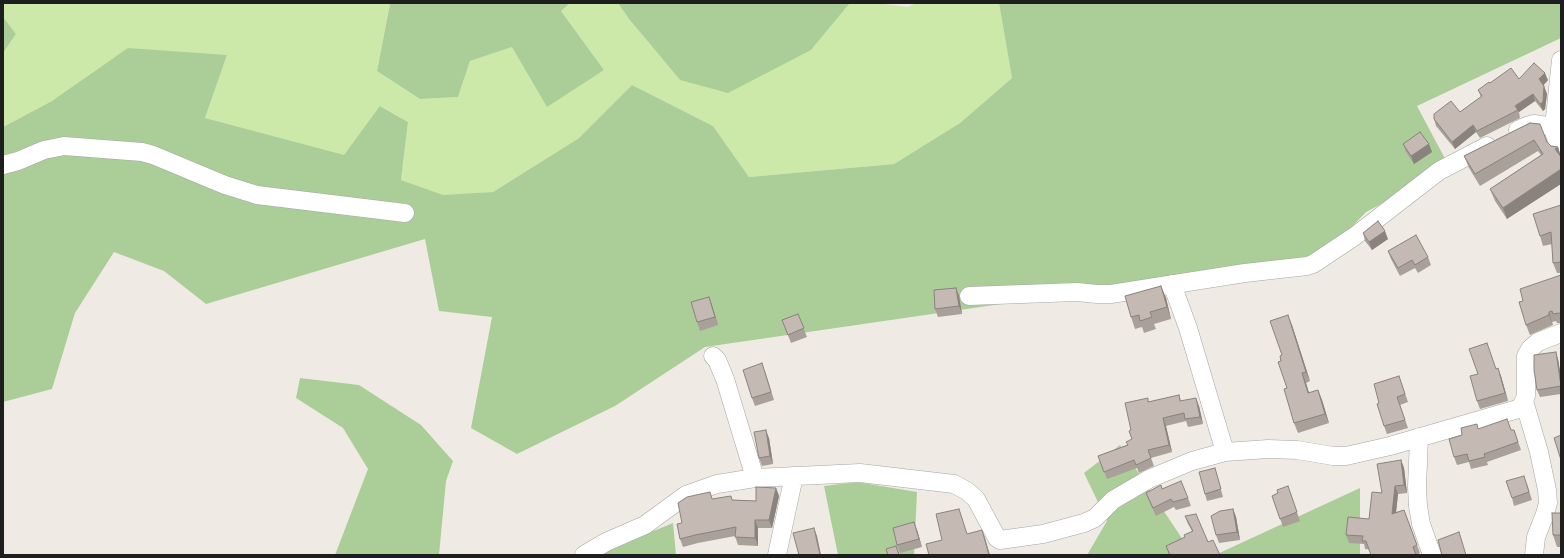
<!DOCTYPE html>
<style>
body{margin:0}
#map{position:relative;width:1564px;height:558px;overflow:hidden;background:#efebe4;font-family:"Public Sans",sans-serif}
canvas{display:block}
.frame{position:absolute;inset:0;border:4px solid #1e1e1e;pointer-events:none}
</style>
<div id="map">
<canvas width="1564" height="558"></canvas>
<div class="frame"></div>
</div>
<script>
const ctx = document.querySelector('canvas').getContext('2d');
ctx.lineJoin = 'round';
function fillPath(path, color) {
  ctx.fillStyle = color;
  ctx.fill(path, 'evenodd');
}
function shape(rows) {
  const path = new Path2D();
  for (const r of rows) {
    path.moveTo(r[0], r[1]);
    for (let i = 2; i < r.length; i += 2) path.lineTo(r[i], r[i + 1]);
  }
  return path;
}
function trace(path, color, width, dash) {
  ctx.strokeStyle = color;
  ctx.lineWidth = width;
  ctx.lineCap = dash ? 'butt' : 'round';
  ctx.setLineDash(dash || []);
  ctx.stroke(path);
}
fillPath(shape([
 [3,3,388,3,390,4,377,71,420,99,458,97,470,61,512,47,604,70,561,11,570,3,618,3,629,19,680,80,811,50,850,3,877,3,908,7,916,3,999,3,1012,78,960,123,894,164,749,177,713,126,632,85,579,138,493,192,443,196,401,180,408,122,381,106,344,156,205,118,227,55,52,101,3,127,3,53,16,34,3,17]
]), '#cce9a9');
fillPath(shape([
 [388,3,570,3,561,11,604,70,547,107,512,47,470,61,458,97,420,99,377,71,390,4],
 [618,3,850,3,811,50,728,93,680,80,629,19],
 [999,3,1561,3,1561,38,1417,106,1450,168,1366,212,1320,260,1063,295,705,347,615,406,517,454,471,428,492,317,439,311,425,239,206,304,164,271,114,252,75,313,52,389,3,402,3,127,52,101,128,48,227,55,205,118,344,155,380,106,408,122,401,180,443,195,493,192,579,138,632,85,713,126,749,177,894,164,960,123,1012,78],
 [3,17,16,34,3,53],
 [300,378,359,385,421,425,453,461,446,481,439,555,335,555,368,469,343,428,296,398],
 [1120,445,1193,555,1087,555,1107,521,1084,473],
 [857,482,917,492,914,555,838,555,824,486],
 [1360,488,1360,555,1215,555],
 [673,523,676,555,601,555,612,548]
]), '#abce98');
const minor = shape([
 [1561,60,1554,127,1555,135,1561,149],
 [1518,130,1527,126,1534,124,1554,127],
 [3,165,18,161,44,150,64,146,142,152,153,155,225,185,257,195,405,213],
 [1172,284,1188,328,1225,452],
 [969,296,1077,292,1097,294,1111,294,1245,273,1307,266,1313,264,1355,236,1439,171,1487,146],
 [713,356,717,360,725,379,755,478],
 [1524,401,1539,452,1547,490,1548,503,1545,514,1536,537,1534,555],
 [1419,437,1417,487,1418,506,1421,524,1432,555],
 [584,555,606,542,645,525,686,495,717,484,755,478,860,473,954,484,967,491,976,499,997,538,1000,540,1043,534,1084,523,1095,518,1113,500,1149,479,1192,461,1225,452,1268,449,1297,450,1333,456,1346,456,1390,446,1518,409,1522,405,1526,396,1526,356,1530,349,1538,342,1561,333],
 [777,555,794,476]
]);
trace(minor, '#a5a5a5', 19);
trace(minor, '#fff', 18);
fillPath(shape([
 [1519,79,1548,80,1543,85,1547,94,1545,109,1543,111,1535,101,1519,112,1520,118,1480,138,1476,132,1455,149,1436,126,1434,119,1460,112,1481,97,1478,90,1490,83],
 [1530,123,1551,146,1558,147,1561,157,1507,219,1495,201,1490,189,1541,155,1538,151,1480,186,1469,168,1464,156],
 [1403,144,1429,144,1432,152,1414,164,1406,152],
 [1561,205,1561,273,1557,273,1553,263,1552,244,1543,246,1540,236],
 [1363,233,1388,239,1372,250,1365,241],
 [1388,251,1428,257,1431,265,1418,273,1415,268,1400,276,1391,259],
 [1561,275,1561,323,1557,323,1556,321,1552,322,1553,325,1530,335,1526,325,1523,301],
 [1161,286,1166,298,1171,319,1154,324,1156,329,1144,333,1142,327,1135,329,1131,317],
 [956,288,959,296,962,314,938,317,935,309],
 [709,297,718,325,700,331,697,322],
 [798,314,807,337,791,343,782,320],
 [1292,325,1310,381,1306,383,1309,393,1318,390,1322,400,1329,423,1298,433,1294,423,1281,361,1282,355],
 [1558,359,1561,377,1561,394,1540,397,1537,390],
 [1496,368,1501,376,1508,401,1480,409,1477,401],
 [765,371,774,400,755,406,752,398],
 [1399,376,1408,402,1400,405,1408,428,1387,434,1384,426,1379,403],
 [1179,395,1181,401,1199,406,1203,424,1188,427,1186,421,1166,426,1172,452,1151,458,1154,466,1139,473,1137,468,1107,479,1098,456,1127,445,1132,439,1129,431,1131,430,1149,402],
 [1479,429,1511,430,1514,430,1521,450,1487,462,1488,465,1471,469,1469,462,1457,465,1454,457,1462,435],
 [769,438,773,464,762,466,759,458],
 [1401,460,1404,468,1407,493,1398,494,1396,512,1404,510,1420,553,1416,555,1365,549,1364,544,1349,543,1346,535,1369,519,1382,493],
 [1215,468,1223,497,1207,501,1205,494],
 [1527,484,1532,500,1514,506,1512,498],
 [1288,486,1300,521,1283,527,1272,496,1278,493],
 [776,488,779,496,772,528,758,528,758,546,738,545,735,536,698,543,683,547,680,539,682,523,713,499,732,500,756,501],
 [1162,489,1188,498,1191,506,1176,510,1174,507,1156,516,1149,501,1146,493],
 [1233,509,1236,517,1240,540,1219,543,1216,535],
 [1561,513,1561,547,1557,547,1553,535],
 [1185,516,1208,542,1220,555,1169,555,1166,546,1185,537,1192,531,1188,524],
 [917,530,922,547,900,553,897,545]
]), '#a9a09a');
fillPath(shape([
 [1545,73,1548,80,1542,87,1539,79],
 [1544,86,1547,94,1545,109,1543,111,1540,104],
 [1533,94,1535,101,1519,112,1515,106],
 [1473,125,1476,132,1455,149,1452,142],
 [1429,144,1432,152,1414,164,1411,156],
 [1558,147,1561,157,1555,149],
 [1561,169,1561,184,1507,219,1503,208],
 [1385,231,1388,239,1372,250,1369,242],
 [1161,286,1166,298,1171,319,1167,307],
 [956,288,959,296,962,314,959,306],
 [709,297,712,305,718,325,715,317],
 [1549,312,1552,322,1553,325,1549,315],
 [1288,315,1292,325,1310,381,1306,372],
 [1556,352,1558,359,1561,377,1561,386],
 [1498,368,1501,376,1508,401,1505,393],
 [1302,373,1306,383,1312,403,1308,393],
 [1318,390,1322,400,1329,423,1325,414],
 [1196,398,1199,406,1203,424,1200,417],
 [1163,418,1166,426,1172,452,1169,445],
 [766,430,769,438,773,464,770,456],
 [1401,460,1404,468,1407,493,1404,485],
 [1395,486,1398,494,1395,522,1392,514],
 [776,488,779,496,772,528,769,520],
 [1233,509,1236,517,1240,540,1237,532],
 [755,520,758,528,758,546,755,538],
 [914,522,917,530,922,547,919,539],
 [814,528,817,536,821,555,820,555],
 [982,530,985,538,990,555,989,555]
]), '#89827d');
const building = shape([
 [1534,63,1545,73,1539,79,1544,86,1543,102,1540,104,1533,94,1515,106,1518,110,1477,131,1473,125,1452,142,1434,119,1434,114,1451,101,1460,112,1482,96,1478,90,1489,82,1490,83,1511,68,1519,79,1534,63],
 [1530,123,1540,124,1547,142,1551,146,1558,147,1555,149,1561,157,1561,169,1503,208,1490,189,1543,154,1534,140,1475,174,1464,156,1530,123],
 [1420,132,1429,144,1411,156,1403,144,1420,132],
 [1561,205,1561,262,1553,263,1551,232,1540,236,1533,214,1561,205],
 [1378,221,1385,231,1369,242,1363,233,1378,221],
 [1416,235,1428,257,1415,265,1412,260,1398,268,1388,251,1416,235],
 [1561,275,1561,314,1559,313,1553,314,1552,311,1549,312,1549,315,1526,325,1519,302,1523,301,1520,289,1561,275],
 [1161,286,1167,307,1150,312,1152,317,1140,321,1139,315,1131,317,1125,296,1161,286],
 [956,288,959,306,935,309,934,290,956,288],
 [709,297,715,317,697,322,691,302,709,297],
 [798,314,804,328,788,335,782,320,798,314],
 [1288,315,1306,372,1302,373,1308,393,1318,390,1325,414,1294,423,1284,389,1287,388,1278,362,1281,361,1280,356,1282,355,1270,321,1288,315],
 [1487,343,1496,369,1498,368,1505,393,1477,401,1470,376,1478,374,1469,349,1487,343],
 [1556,352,1561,386,1537,390,1534,370,1534,355,1556,352],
 [762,363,771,392,752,398,743,370,762,363],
 [1399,376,1405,394,1397,397,1405,420,1384,426,1377,404,1379,403,1374,384,1399,376],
 [1179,395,1180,401,1196,398,1200,417,1185,419,1184,413,1163,418,1169,445,1148,450,1151,458,1136,465,1134,460,1104,472,1098,456,1128,445,1126,442,1132,439,1129,431,1131,430,1125,403,1148,398,1148,402,1179,395],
 [1507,419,1511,430,1514,430,1518,442,1484,454,1485,457,1469,461,1467,454,1454,457,1449,439,1462,435,1461,428,1477,424,1478,429,1507,419],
 [766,430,770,456,759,458,754,432,766,430],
 [1561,435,1561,460,1554,438,1561,435],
 [1401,460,1404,485,1395,486,1392,514,1404,510,1417,545,1413,547,1416,555,1371,555,1366,541,1362,541,1363,536,1346,535,1348,517,1369,519,1372,492,1382,493,1377,464,1401,460],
 [1215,468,1221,489,1205,494,1199,472,1215,468],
 [1524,476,1529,492,1512,498,1506,481,1524,476],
 [1181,481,1188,498,1173,502,1171,499,1153,508,1146,493,1161,485,1162,489,1181,481],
 [1288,486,1297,512,1280,519,1272,496,1278,493,1277,490,1288,486],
 [756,487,776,488,769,520,755,520,755,538,735,537,736,527,695,535,680,539,677,524,682,523,678,503,687,497,710,492,712,499,731,496,732,500,756,501,756,487],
 [959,509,967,534,982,530,989,555,929,555,926,544,942,540,936,514,959,509],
 [1233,509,1237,532,1216,535,1211,516,1220,511,1233,509],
 [1552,513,1561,513,1561,535,1553,535,1552,513],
 [1196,514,1208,542,1213,540,1220,555,1170,555,1166,546,1185,537,1184,535,1193,531,1185,516,1196,514],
 [914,522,919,539,897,545,893,528,914,522],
 [814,528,820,555,799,555,793,533,814,528],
 [1459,532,1466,555,1442,555,1438,540,1459,532],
 [896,546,899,555,888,555,886,549,896,546]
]);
fillPath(building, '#c4bab3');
trace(building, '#89827d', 1);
</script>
